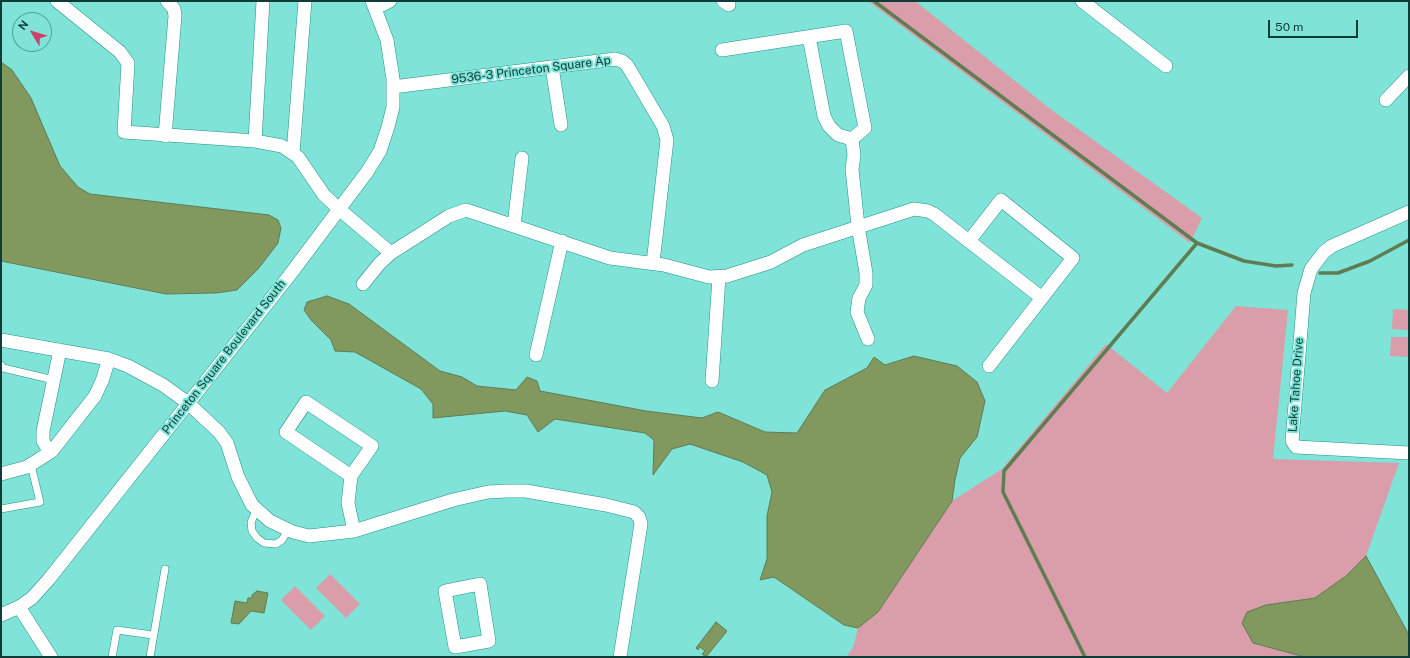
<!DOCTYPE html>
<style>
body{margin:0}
#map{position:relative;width:1410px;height:658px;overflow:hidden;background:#7fe3d8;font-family:"Public Sans",sans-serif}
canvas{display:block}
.frame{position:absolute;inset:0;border:2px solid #103c38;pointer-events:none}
.north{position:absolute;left:12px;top:12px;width:40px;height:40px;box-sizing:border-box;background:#7fe3d8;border:1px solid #53a098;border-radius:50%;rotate:308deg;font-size:11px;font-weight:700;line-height:16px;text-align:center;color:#103c38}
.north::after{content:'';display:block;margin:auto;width:14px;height:18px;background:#cf416c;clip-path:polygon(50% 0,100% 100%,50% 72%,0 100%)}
.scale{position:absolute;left:1268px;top:20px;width:90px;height:18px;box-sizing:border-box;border:2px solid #103c38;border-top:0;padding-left:5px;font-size:12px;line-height:14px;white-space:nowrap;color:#103c38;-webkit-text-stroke:3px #7fe3d8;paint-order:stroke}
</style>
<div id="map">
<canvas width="1410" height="658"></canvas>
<div class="frame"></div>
<div class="north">N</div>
<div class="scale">50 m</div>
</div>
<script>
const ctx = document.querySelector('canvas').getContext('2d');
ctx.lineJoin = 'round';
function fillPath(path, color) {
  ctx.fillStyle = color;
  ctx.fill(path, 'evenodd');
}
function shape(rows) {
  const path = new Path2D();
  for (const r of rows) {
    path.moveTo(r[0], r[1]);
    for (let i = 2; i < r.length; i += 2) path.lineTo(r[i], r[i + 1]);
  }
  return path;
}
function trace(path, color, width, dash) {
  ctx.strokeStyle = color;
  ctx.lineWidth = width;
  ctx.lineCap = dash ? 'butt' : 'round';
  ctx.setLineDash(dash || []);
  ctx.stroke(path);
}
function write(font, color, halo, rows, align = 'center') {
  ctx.font = font + ' "Public Sans",sans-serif';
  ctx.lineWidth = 4;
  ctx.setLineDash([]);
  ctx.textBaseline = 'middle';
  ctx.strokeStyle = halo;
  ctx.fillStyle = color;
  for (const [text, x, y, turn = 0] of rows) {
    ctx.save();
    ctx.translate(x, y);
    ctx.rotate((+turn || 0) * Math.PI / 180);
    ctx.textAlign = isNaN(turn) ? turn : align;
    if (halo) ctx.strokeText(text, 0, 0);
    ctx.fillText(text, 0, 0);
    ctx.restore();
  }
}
fillPath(shape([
 [868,1,915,1,1049,108,1202,218,1190,243],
 [1236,306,1288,310,1273,459,1399,463,1366,556,1346,576,1315,598,1266,605,1253,643,1305,657,846,657,853,648,858,628,878,612,952,501,1002,469,1106,344,1167,393],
 [1393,309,1409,310,1409,330,1392,329],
 [1391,337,1409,337,1409,357,1390,356],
 [330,574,360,604,346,618,316,588],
 [295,586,325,616,311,630,281,600]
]), '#d99ea9');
const water = shape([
 [1,62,12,70,31,98,60,166,78,187,90,194,269,215,278,220,281,228,278,243,258,269,237,290,216,293,166,294,1,261,1,62],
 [327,296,349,304,440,371,462,377,477,386,516,390,527,377,537,381,540,391,646,411,702,418,718,412,765,432,797,433,825,390,867,368,874,357,885,365,914,356,957,366,977,382,985,401,977,437,960,458,955,480,952,501,878,612,858,628,844,625,774,577,760,580,767,559,767,516,772,492,767,475,743,462,690,444,672,449,653,475,654,440,645,433,555,419,538,432,527,415,505,411,433,418,433,404,421,389,355,352,335,351,331,340,311,320,304,310,307,302,327,296],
 [1366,556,1409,635,1409,657,1305,657,1253,643,1242,623,1247,612,1266,605,1315,598,1346,576,1366,556],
 [257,591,268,593,264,613,251,611,239,624,231,623,235,601,247,603,248,598,252,598,252,595,257,591],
 [716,622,727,631,706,657,702,654,705,651,700,647,698,650,696,648,716,622]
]);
fillPath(water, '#81985e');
trace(water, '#5f7c53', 1);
trace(shape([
 [874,1,1197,243,1244,261,1276,266,1292,265],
 [1320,273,1338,273,1370,261,1409,240],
 [1085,657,1003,492,1004,471,1197,243]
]), '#5f7c53', 3.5);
const lane = shape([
 [1,365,3,368,54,380],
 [1,509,40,502,31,465],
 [257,509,251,522,252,531,257,538,264,543,276,544,282,540,288,530],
 [112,657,117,630,153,635],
 [150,657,165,569]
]);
const street = shape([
 [57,1,120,52,128,63,124,132,255,141,282,146,298,157,324,195,339,209,391,253],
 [723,1,729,5],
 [1082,1,1166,66],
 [376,8,390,1],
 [809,37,824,116,829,126,838,135,852,139],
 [722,50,846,31,865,128,852,139],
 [552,67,561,125],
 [393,87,615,59,622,61,627,65,663,126,667,140,653,263],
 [1386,100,1409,76],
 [165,136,175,16,174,9,167,1],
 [852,139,854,155,852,169,858,226,866,273,866,285,859,298,857,312,868,339],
 [255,141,263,1],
 [293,153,305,1],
 [1409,212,1332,246,1324,252,1311,269,1304,293,1292,441,1296,447,1409,453],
 [514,225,522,158],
 [969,241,1001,200,1073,258,989,366],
 [363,284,380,263,391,253,449,216,466,210,610,258,664,265,709,277,727,276,771,262,803,245,914,209,928,211,934,214,1042,298],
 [1,340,109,359,128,366,163,385,188,403,219,432,227,443,238,477,252,505,270,521,293,532,309,536,354,531,453,500,488,492,507,491,526,491,606,505,634,512,639,517,641,524,620,657],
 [536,355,562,241],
 [712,381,719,277],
 [306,402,372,446,351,476,286,432,306,402],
 [52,451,46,446,43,441,43,431,60,350],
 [1,474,27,467,52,451,95,396,102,381,109,359],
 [351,476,348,503,354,531],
 [480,584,489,641,455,647,445,591,480,584],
 [19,607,51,657],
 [1,615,19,607,32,598,49,579,289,276,367,172,380,151,388,127,393,107,393,79,387,40,372,1]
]);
trace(lane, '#229188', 8);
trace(street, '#229188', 14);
trace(lane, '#fff', 7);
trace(street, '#fff', 13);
write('12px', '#103c38', '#7fe3d8', [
 ["9536-3 Princeton Square Ap",531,70,-7],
 ["Princeton Square Boulevard South",224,357,-52],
 ["Lake Tahoe Drive",1296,385,-86]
]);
</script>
